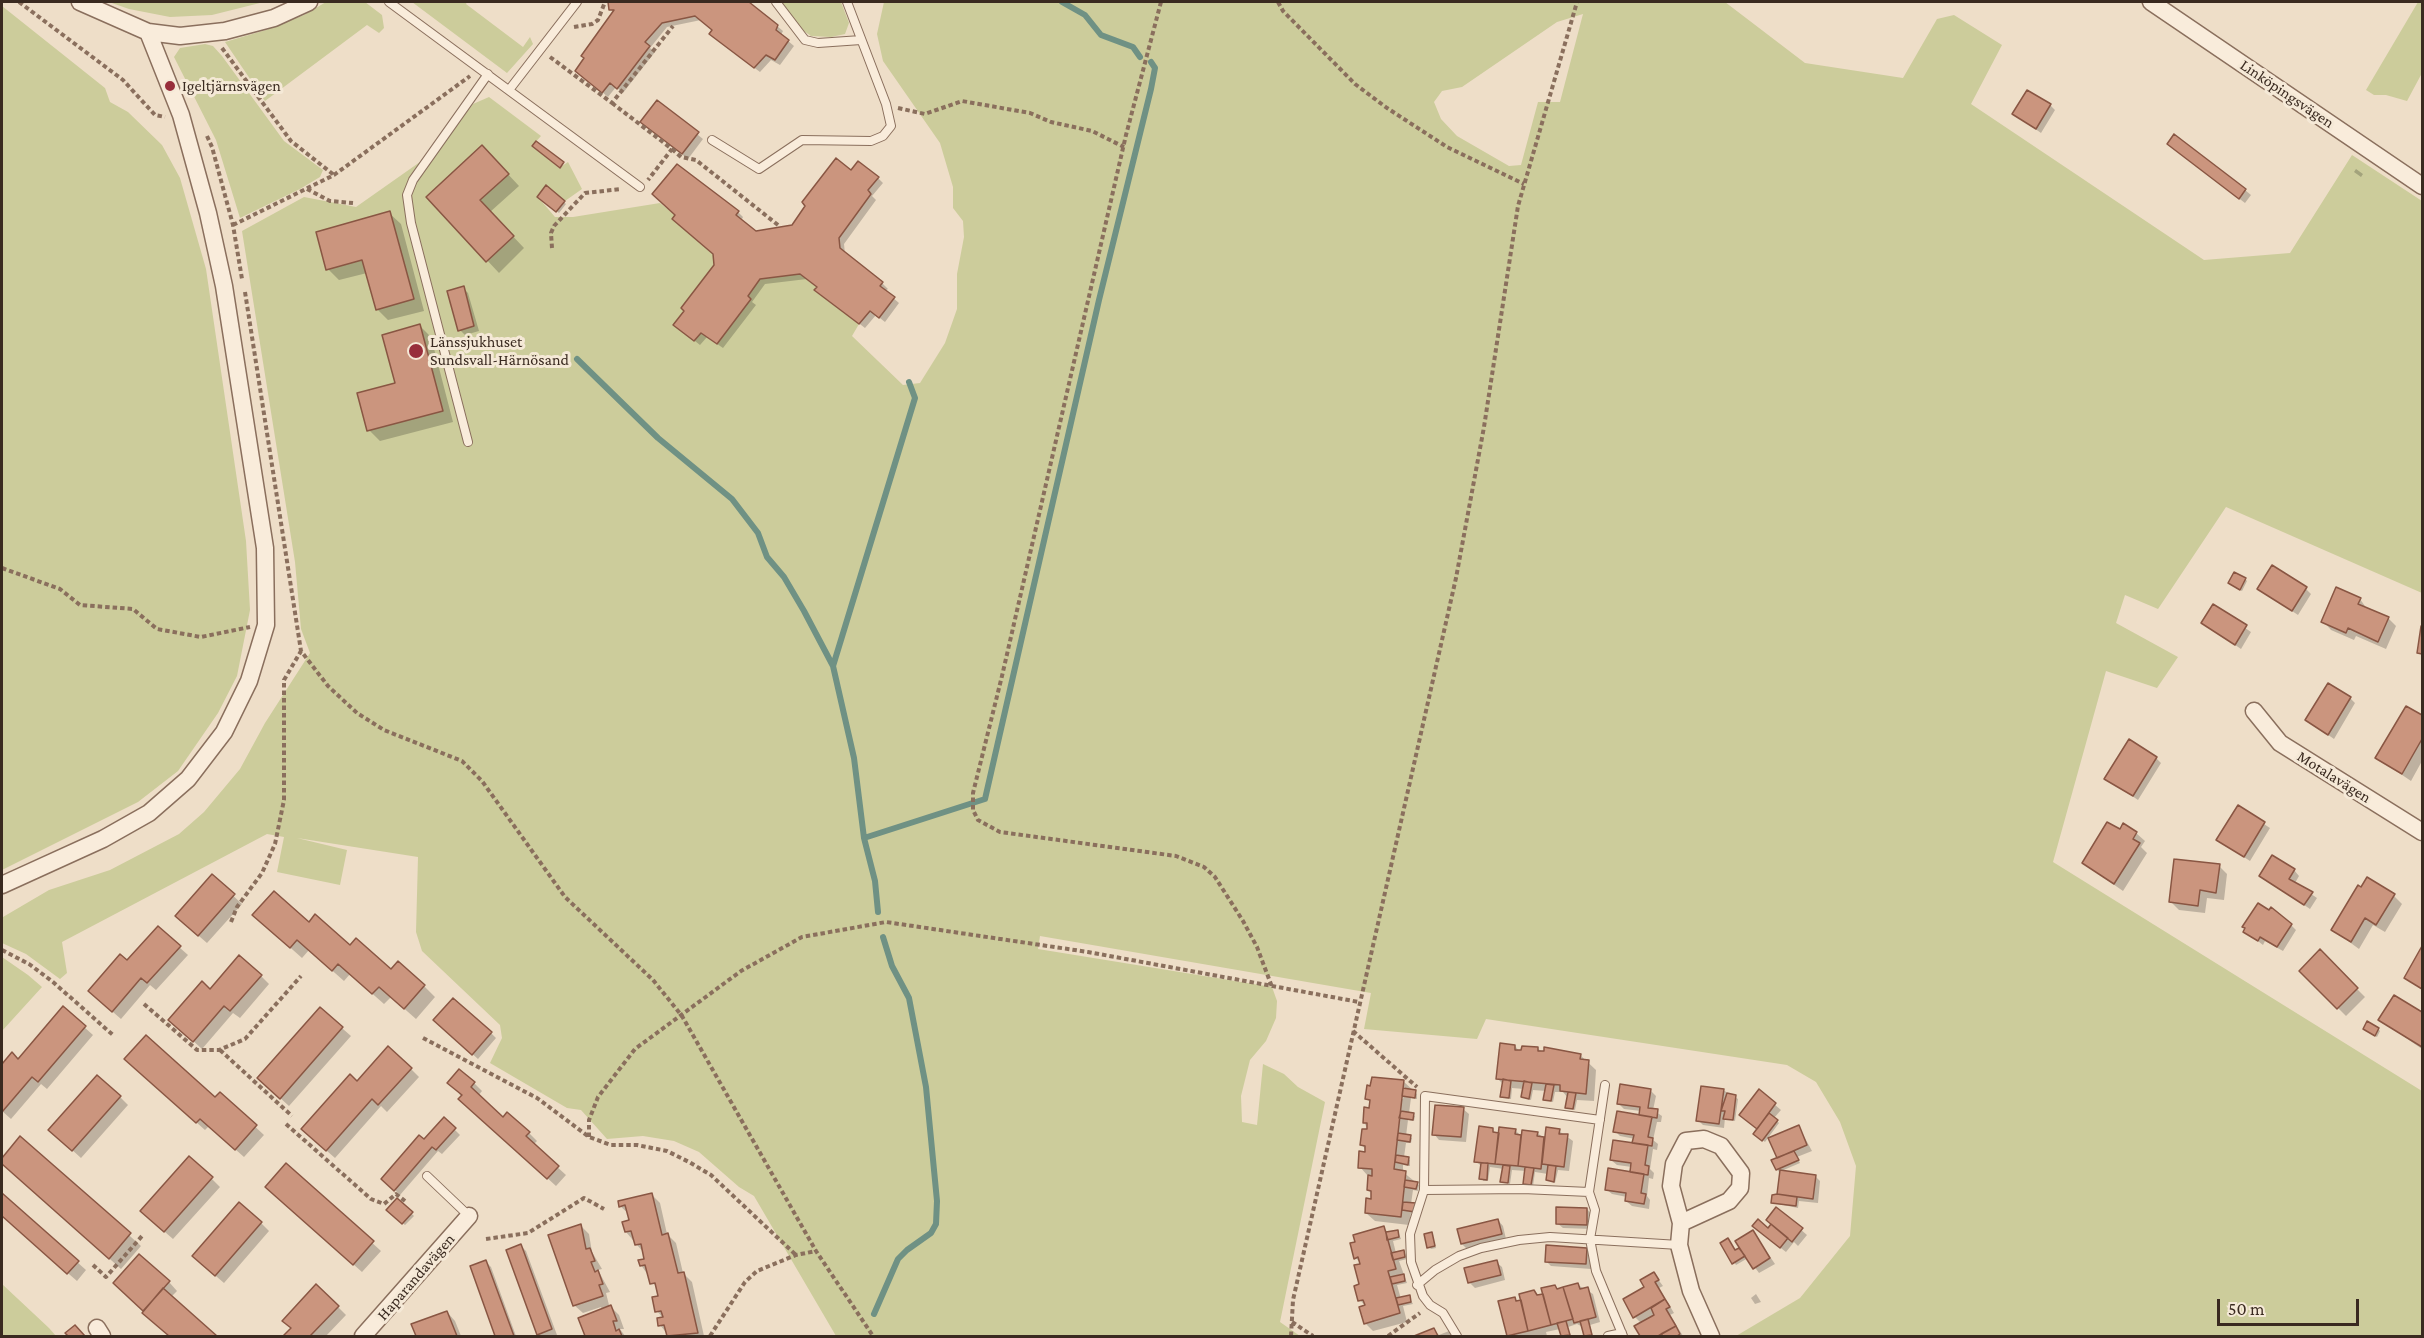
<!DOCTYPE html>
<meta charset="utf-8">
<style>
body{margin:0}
#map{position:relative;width:2424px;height:1338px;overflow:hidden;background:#eedec8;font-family:"Crimson Pro",serif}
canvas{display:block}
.frame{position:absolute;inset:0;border:3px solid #3a2a20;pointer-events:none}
.scale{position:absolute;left:2217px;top:1299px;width:142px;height:27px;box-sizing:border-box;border:3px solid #3a2a20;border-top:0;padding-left:8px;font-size:18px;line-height:21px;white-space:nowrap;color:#3a2a20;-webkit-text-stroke:4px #f5e9d7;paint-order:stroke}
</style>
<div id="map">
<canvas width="2424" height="1338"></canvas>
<div class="frame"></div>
<div class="scale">50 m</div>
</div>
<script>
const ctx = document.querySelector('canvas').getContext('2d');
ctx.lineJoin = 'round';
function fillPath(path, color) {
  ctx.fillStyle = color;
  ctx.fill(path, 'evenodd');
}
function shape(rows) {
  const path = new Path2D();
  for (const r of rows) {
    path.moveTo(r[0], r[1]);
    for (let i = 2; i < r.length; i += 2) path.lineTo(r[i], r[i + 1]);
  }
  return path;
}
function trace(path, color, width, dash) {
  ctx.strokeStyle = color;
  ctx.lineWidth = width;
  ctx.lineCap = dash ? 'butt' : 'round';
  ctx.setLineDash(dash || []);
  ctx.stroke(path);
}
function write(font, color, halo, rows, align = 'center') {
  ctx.font = font + ' "Crimson Pro",serif';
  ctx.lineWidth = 6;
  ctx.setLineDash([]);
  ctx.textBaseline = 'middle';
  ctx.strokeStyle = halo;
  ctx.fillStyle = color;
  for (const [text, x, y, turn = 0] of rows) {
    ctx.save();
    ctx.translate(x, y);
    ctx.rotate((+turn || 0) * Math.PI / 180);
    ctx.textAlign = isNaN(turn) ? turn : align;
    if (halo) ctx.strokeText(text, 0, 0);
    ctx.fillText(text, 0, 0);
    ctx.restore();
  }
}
fillPath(shape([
 [109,2,264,2,212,15,170,17,129,9],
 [326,2,365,2,382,15,384,28,379,33,367,25,265,101,225,42,266,30,304,15],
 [412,2,467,2,466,4,523,47,530,37,533,44,507,73],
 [780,2,841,2,849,23,845,34,831,37,811,36,801,29],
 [884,2,1725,2,1805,63,1903,78,1937,19,1954,15,2002,45,1971,104,2204,260,2290,253,2352,155,2422,201,2422,593,2226,507,2158,609,2125,595,2116,623,2178,657,2157,688,2106,671,2053,862,2422,1091,2422,1336,1736,1336,1800,1298,1850,1236,1856,1166,1840,1122,1816,1082,1787,1065,1486,1019,1477,1039,1364,1029,1371,993,1040,936,1038,949,1272,987,1277,1001,1276,1018,1266,1041,1250,1060,1241,1096,1242,1122,1257,1125,1263,1064,1284,1074,1298,1087,1325,1102,1280,1322,1300,1336,836,1336,754,1196,739,1187,699,1152,674,1141,643,1136,607,1139,581,1110,567,1108,490,1063,502,1038,500,1025,422,951,416,932,418,857,297,838,347,850,340,885,277,872,284,837,267,834,62,942,67,973,60,979,26,954,2,943,3,917,49,890,110,870,179,834,204,812,240,769,265,723,310,653,301,629,295,562,242,231,304,197,356,207,437,150,473,104,489,97,541,136,532,146,559,168,568,162,582,189,565,201,546,186,537,196,555,217,573,217,660,203,675,215,672,219,713,254,714,265,681,308,701,333,716,344,751,299,748,296,760,279,800,274,817,287,815,291,859,324,852,336,903,385,920,383,945,343,957,309,957,274,964,237,963,221,953,208,953,187,940,143,883,61,877,34],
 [1583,14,1560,102,1538,102,1521,165,1509,166,1457,136,1441,119,1434,102,1442,91,1462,87,1557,22],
 [2418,2,2422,2,2422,73,2407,101,2386,95,2374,95,2366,90],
 [2,6,105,88,110,102,128,112,162,145,180,178,206,269,246,541,250,610,237,676,218,713,178,771,138,802,2,870],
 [205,44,213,46,222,56,284,141,323,170,320,177,300,189,240,218,216,140,174,57,180,48],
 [2,957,28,975,42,987,2,1031],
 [2,1284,49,1328,56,1336,2,1336]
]), '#cccc9b');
fillPath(shape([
 [609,2,746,2,777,26,783,31,781,35,794,46,780,65,771,60,760,72,716,39,713,30,701,20,667,27,650,48,655,52,623,93,616,87,608,97,583,76,614,13],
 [657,102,703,139,688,159,647,127],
 [2050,105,2055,110,2041,133,2014,114],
 [2175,136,2245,190,2251,195,2245,203,2174,149],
 [493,158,519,186,490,212,524,248,499,273,428,197],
 [677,166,738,212,743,217,741,221,755,232,792,227,851,172,878,178,883,183,872,196,876,200,844,244,845,254,882,283,888,289,885,291,899,303,885,322,876,315,865,328,822,295,818,287,807,279,765,284,752,302,756,305,723,348,707,337,700,345,681,330,716,265,714,254,676,215],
 [2356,169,2363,174,2361,177,2354,172],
 [546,188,566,204,559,213,539,196],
 [389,213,401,224,424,311,388,320,377,309,367,273,339,280,328,269],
 [463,288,468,293,479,331,465,335,460,330],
 [420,326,431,337,453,422,380,441,369,430,396,384],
 [2245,579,2247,581,2242,591,2232,585],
 [2259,589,2306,589,2311,594,2298,615],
 [2360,599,2367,609,2388,618,2396,626,2386,649,2356,636,2354,640,2331,630,2323,621],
 [2213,606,2251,632,2241,649,2203,623],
 [2350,698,2355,703,2334,739,2307,720],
 [2407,708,2422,717,2422,761,2411,781,2377,758],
 [2156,758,2161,763,2138,800,2106,778],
 [2238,807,2270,828,2250,861,2218,840],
 [2120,831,2136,833,2145,841,2141,847,2147,853,2123,891,2083,863],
 [2273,857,2294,870,2299,876,2295,883,2317,898,2310,909,2261,876],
 [2219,866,2227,874,2224,900,2207,898,2205,913,2179,910,2171,902],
 [212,876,242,904,207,943,185,924],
 [2394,896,2402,904,2385,932,2373,925,2359,949,2333,930],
 [2291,925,2296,930,2283,951,2265,941,2263,945,2245,931],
 [266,926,350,947,424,986,435,997,416,1019,391,997,384,1004,350,974,344,981,309,950,302,958],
 [179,947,188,955,156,990,150,985,121,1019,98,999,127,963],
 [2422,949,2422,990,2406,977],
 [2320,952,2365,997,2346,1016,2301,971],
 [261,976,269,984,240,1018,233,1013,202,1049,179,1028,211,991],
 [2394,997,2422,1014,2422,1049,2380,1020],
 [64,1009,93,1035,47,1089,41,1084,11,1119,2,1111,2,1066,12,1055,18,1061],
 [320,1009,351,1036,289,1106,267,1086],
 [440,1025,491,1033,496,1038,478,1059],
 [2378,1029,2380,1031,2377,1037,2367,1031],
 [1515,1046,1520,1052,1538,1049,1545,1053,1545,1048,1580,1055,1596,1070,1594,1101,1577,1100,1575,1110,1567,1107,1568,1098,1563,1092,1555,1092,1553,1102,1545,1099,1546,1091,1533,1090,1531,1100,1522,1097,1524,1089,1512,1088,1511,1099,1504,1098,1502,1096,1504,1085,1498,1079],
 [134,1067,216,1099,220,1094,264,1135,244,1157,209,1126,205,1130],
 [411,1069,419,1077,387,1112,381,1106,335,1158,311,1137],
 [1403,1081,1417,1094,1417,1099,1411,1098,1409,1113,1415,1116,1414,1121,1408,1120,1406,1136,1412,1138,1411,1143,1406,1143,1404,1157,1410,1160,1410,1166,1403,1165,1403,1172,1419,1185,1418,1191,1413,1190,1411,1204,1417,1213,1411,1213,1409,1225,1375,1221,1366,1213,1373,1194,1368,1190,1368,1176,1360,1167,1367,1153,1362,1144,1368,1130,1364,1122,1371,1103,1367,1099],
 [1402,1087,1405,1087,1403,1099,1400,1099],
 [474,1083,482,1091,478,1096,503,1119,529,1133,537,1141,533,1145,566,1175,556,1186,469,1107,457,1091],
 [1650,1090,1656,1096,1653,1110,1662,1116,1661,1122,1657,1122,1653,1140,1658,1144,1657,1150,1653,1149,1650,1169,1654,1173,1653,1179,1649,1178,1647,1196,1650,1200,1649,1209,1632,1206,1626,1201,1627,1197,1612,1194,1606,1189,1632,1174,1632,1167,1617,1165,1611,1160,1634,1145,1635,1139,1620,1136,1615,1131,1640,1117,1641,1111,1624,1109,1618,1103],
 [1723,1090,1738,1099,1735,1121,1725,1118,1724,1128,1703,1125,1698,1120],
 [1759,1091,1781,1110,1774,1118,1779,1123,1765,1142,1755,1134,1758,1129],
 [120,1097,128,1105,81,1158,59,1138],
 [1463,1109,1469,1114,1466,1142,1439,1140,1434,1134],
 [444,1119,460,1135,442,1154,438,1151,400,1195,383,1178,424,1141],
 [1799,1127,1812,1151,1797,1157,1800,1163,1779,1172,1777,1169,1779,1159],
 [1492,1129,1497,1134,1515,1130,1522,1137,1537,1133,1546,1139,1559,1131,1573,1141,1569,1171,1558,1170,1555,1183,1547,1180,1548,1174,1535,1172,1533,1186,1525,1183,1526,1171,1512,1170,1510,1184,1502,1181,1504,1169,1490,1167,1488,1181,1483,1181,1481,1166,1476,1161],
 [21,1138,141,1246,121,1269,2,1162],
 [287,1165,381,1251,362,1272,275,1195],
 [1815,1176,1820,1181,1818,1203,1799,1201,1798,1208,1773,1203,1782,1197,1779,1193],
 [211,1178,220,1187,173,1239,150,1219],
 [2,1195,86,1270,77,1281,2,1216],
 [652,1195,660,1203,667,1234,676,1243,683,1273,692,1282,704,1336,669,1336,660,1325,663,1318,657,1311,659,1291,641,1265,646,1260,644,1253,626,1232,631,1221,629,1214,620,1206],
 [397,1200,414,1216,405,1225,388,1210],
 [1587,1209,1592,1215,1592,1229,1563,1228,1557,1223],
 [1777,1209,1807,1235,1798,1246,1794,1242,1786,1252,1759,1231,1768,1230,1772,1224],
 [1498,1220,1503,1226,1506,1239,1467,1249,1462,1244],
 [261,1223,269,1231,224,1283,202,1264],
 [580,1225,589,1234,592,1252,602,1269,598,1270,610,1292,606,1293,609,1305,619,1315,624,1329,620,1329,625,1336,586,1336,580,1319,602,1310,601,1307,583,1313,574,1305],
 [1383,1228,1389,1233,1397,1231,1399,1234,1401,1239,1393,1241,1396,1253,1403,1251,1405,1253,1407,1259,1399,1261,1407,1283,1397,1285,1401,1299,1409,1297,1413,1304,1403,1306,1407,1322,1373,1331,1365,1323,1366,1307,1360,1300,1362,1265,1356,1258],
 [1753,1232,1775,1264,1759,1273,1748,1258,1736,1265,1722,1244,1744,1254],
 [1431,1234,1436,1248,1431,1249,1429,1247],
 [521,1246,526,1251,557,1335,541,1336,539,1334],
 [1586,1249,1592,1255,1591,1269,1551,1266,1546,1261],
 [486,1262,491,1267,516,1336,497,1336,472,1267],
 [1496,1262,1502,1267,1505,1280,1475,1288,1469,1282],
 [1654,1274,1663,1286,1659,1288,1674,1313,1670,1315,1683,1336,1642,1336,1636,1327,1642,1324,1635,1317],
 [169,1282,177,1291,171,1297,215,1336,172,1336,123,1292],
 [1578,1285,1593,1294,1600,1322,1590,1325,1593,1336,1586,1336,1583,1327,1577,1324,1568,1327,1571,1336,1562,1336,1560,1329,1546,1332,1547,1336,1508,1336,1514,1298,1518,1302,1534,1291,1539,1296,1555,1287,1559,1290],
 [1756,1294,1761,1302,1755,1304,1751,1298],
 [338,1307,346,1315,326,1336,285,1336,292,1328],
 [447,1312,455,1321,461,1336,418,1336,413,1325],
 [1434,1330,1439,1335,1449,1331,1453,1336,1418,1336]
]), '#0003');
trace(shape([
 [1062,2,1085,15,1101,35,1133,47,1140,57],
 [577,359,658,438,732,499,758,533,767,557,784,577,804,611,833,666,854,758,864,838,875,881,878,912],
 [833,666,915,398,909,382],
 [864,838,985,799,1099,300,1151,89,1155,68,1151,62],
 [874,1314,898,1259,907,1250,931,1233,936,1224,937,1201,926,1087,909,998,892,966,883,937]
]), '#6f9184', 6);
const building = shape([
 [608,2,749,2,778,25,776,30,789,40,775,60,766,55,754,68,709,34,712,30,695,16,662,23,645,42,650,46,617,89,610,83,602,93,575,71,584,58,581,56,614,10,609,10,608,2],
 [2027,90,2051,104,2036,129,2012,114,2027,90],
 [657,100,699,132,682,154,640,122,657,100],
 [2174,134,2246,189,2239,199,2167,144,2174,134],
 [536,141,564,162,560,168,532,146,536,141],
 [482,145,509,174,480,200,514,236,486,262,426,197,482,145],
 [836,158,851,170,858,161,879,177,868,190,871,194,839,238,840,248,883,282,880,286,895,297,879,318,870,311,859,324,814,290,817,287,800,274,760,279,748,296,751,299,717,344,701,333,694,341,673,325,684,311,681,308,714,265,713,254,672,219,675,215,652,194,677,164,739,211,736,215,756,231,792,225,805,206,802,202,836,158],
 [546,185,565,201,556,212,537,197,546,185],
 [390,211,414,299,376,310,362,260,326,270,316,232,390,211],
 [464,286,474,326,458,331,447,291,464,286],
 [420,324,443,411,367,431,357,393,395,383,382,335,420,324],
 [2272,565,2307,587,2292,611,2257,589,2272,565],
 [2234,572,2246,578,2240,590,2228,583,2234,572],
 [2336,587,2361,598,2358,604,2389,617,2378,642,2348,628,2346,633,2321,622,2336,587],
 [2213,604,2247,625,2235,645,2201,623,2213,604],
 [2421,626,2422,626,2422,654,2417,653,2421,626],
 [2328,683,2351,697,2328,735,2305,720,2328,683],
 [2406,706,2422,715,2422,739,2402,774,2375,758,2406,706],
 [2129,739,2157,757,2133,796,2104,779,2129,739],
 [2238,805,2265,822,2244,857,2216,840,2238,805],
 [2107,822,2120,829,2123,823,2137,832,2133,839,2140,843,2114,884,2082,863,2107,822],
 [2272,855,2295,869,2289,879,2313,892,2304,905,2259,876,2272,855],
 [2174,859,2220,864,2216,893,2200,890,2198,906,2169,902,2174,859],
 [212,874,235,894,198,936,175,916,212,874],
 [2367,877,2395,894,2376,925,2365,918,2351,942,2331,930,2358,885,2361,887,2367,877],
 [274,891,309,922,315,914,350,945,356,938,391,969,398,961,425,985,404,1009,379,987,372,994,338,964,332,971,297,940,290,948,252,915,274,891],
 [2258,903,2269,910,2271,907,2292,924,2277,947,2260,937,2258,941,2243,932,2245,928,2242,927,2258,903],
 [158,926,181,946,147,983,141,978,112,1012,88,991,120,954,127,960,158,926],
 [2422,946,2422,989,2404,978,2422,946],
 [2320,949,2358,988,2337,1009,2299,971,2320,949],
 [239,955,262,975,230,1011,224,1006,193,1042,168,1020,202,981,210,989,239,955],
 [2394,995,2422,1012,2422,1047,2378,1020,2394,995],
 [453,998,492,1032,472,1055,433,1020,453,998],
 [63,1006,86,1026,38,1082,32,1077,2,1112,2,1064,12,1052,18,1059,63,1006],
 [320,1007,343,1027,280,1099,257,1078,320,1007],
 [2367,1021,2379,1028,2375,1036,2363,1029,2367,1021],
 [146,1035,215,1097,220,1092,257,1125,235,1150,200,1119,196,1123,124,1059,146,1035],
 [1500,1043,1515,1045,1515,1050,1521,1050,1522,1046,1538,1047,1538,1051,1544,1051,1544,1047,1581,1054,1580,1059,1589,1060,1586,1094,1560,1091,1560,1085,1496,1079,1500,1043],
 [388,1046,412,1068,378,1105,372,1099,326,1151,301,1129,350,1074,357,1081,388,1046],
 [459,1069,475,1082,471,1087,503,1117,507,1112,530,1132,526,1136,559,1166,547,1179,458,1099,462,1095,447,1083,459,1069],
 [97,1075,121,1096,72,1151,48,1130,97,1075],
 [1372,1077,1404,1080,1394,1169,1406,1171,1401,1217,1365,1213,1366,1198,1371,1199,1371,1191,1367,1190,1368,1175,1372,1176,1372,1169,1358,1168,1359,1151,1365,1152,1365,1146,1360,1145,1362,1129,1367,1129,1367,1123,1363,1123,1364,1107,1369,1108,1370,1100,1365,1099,1367,1085,1370,1086,1372,1077],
 [1503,1079,1511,1081,1509,1098,1500,1097,1503,1079],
 [1524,1081,1532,1083,1529,1099,1521,1097,1524,1081],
 [1546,1084,1554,1085,1551,1101,1543,1100,1546,1084],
 [1620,1084,1651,1089,1648,1108,1658,1109,1657,1118,1639,1115,1640,1107,1617,1104,1620,1084],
 [1701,1086,1724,1089,1719,1124,1696,1121,1701,1086],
 [1403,1088,1416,1090,1415,1098,1402,1096,1403,1088],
 [1759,1089,1776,1103,1757,1129,1739,1115,1759,1089],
 [1568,1092,1576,1093,1573,1109,1565,1108,1568,1092],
 [1727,1093,1736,1095,1733,1120,1723,1119,1725,1111,1721,1111,1727,1093],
 [1435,1105,1464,1107,1461,1137,1432,1135,1435,1105],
 [1401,1111,1414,1113,1413,1120,1399,1118,1401,1111],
 [1617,1111,1652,1117,1648,1137,1653,1138,1652,1146,1632,1143,1634,1135,1613,1132,1617,1111],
 [1769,1113,1778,1120,1762,1141,1753,1134,1769,1113],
 [444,1117,456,1128,436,1150,432,1147,394,1191,381,1179,419,1135,424,1139,444,1117],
 [1799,1125,1807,1145,1777,1158,1768,1138,1799,1125],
 [1479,1126,1493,1128,1493,1132,1499,1133,1495,1164,1474,1162,1479,1126],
 [1499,1127,1516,1129,1515,1134,1521,1135,1518,1166,1495,1164,1499,1127],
 [1546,1127,1560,1129,1559,1134,1568,1134,1564,1167,1542,1164,1546,1127],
 [1522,1130,1538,1132,1537,1136,1544,1137,1541,1169,1518,1166,1522,1130],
 [1398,1133,1411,1135,1410,1142,1397,1140,1398,1133],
 [20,1136,131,1233,109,1259,2,1164,2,1158,20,1136],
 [1613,1140,1648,1145,1645,1165,1649,1166,1648,1175,1630,1172,1631,1163,1610,1160,1613,1140],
 [1794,1151,1799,1160,1776,1170,1771,1160,1794,1151],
 [1396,1155,1409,1157,1408,1165,1395,1162,1396,1155],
 [189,1156,213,1177,164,1232,140,1211,189,1156],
 [286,1163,374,1241,353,1265,265,1187,286,1163],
 [1481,1163,1488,1163,1487,1180,1479,1179,1481,1163],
 [1503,1165,1510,1166,1508,1183,1500,1182,1503,1165],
 [1548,1165,1556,1166,1554,1182,1546,1180,1548,1165],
 [1525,1167,1534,1168,1531,1185,1523,1184,1525,1167],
 [1608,1168,1644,1174,1641,1193,1646,1194,1644,1204,1625,1201,1626,1193,1605,1190,1608,1168],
 [1780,1170,1816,1175,1813,1199,1777,1194,1780,1170],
 [1405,1180,1418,1182,1416,1189,1404,1187,1405,1180],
 [2,1193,79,1261,67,1274,2,1216,2,1193],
 [652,1193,662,1235,668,1233,678,1273,684,1272,698,1333,667,1336,664,1325,658,1326,657,1318,663,1317,661,1311,655,1312,652,1297,658,1296,655,1283,650,1284,645,1265,640,1266,638,1260,644,1259,641,1244,635,1245,631,1231,625,1232,622,1222,629,1220,625,1205,619,1207,618,1201,652,1193],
 [1777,1194,1797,1197,1796,1206,1771,1203,1772,1195,1777,1194],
 [397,1198,413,1212,402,1224,386,1210,397,1198],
 [239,1202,262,1222,215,1276,192,1256,239,1202],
 [1403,1202,1416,1203,1415,1212,1402,1210,1403,1202],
 [1556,1207,1587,1208,1587,1225,1556,1224,1556,1207],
 [1776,1207,1803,1228,1792,1242,1766,1220,1776,1207],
 [1498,1219,1502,1234,1461,1244,1457,1229,1498,1219],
 [1758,1219,1768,1228,1771,1224,1788,1238,1780,1248,1752,1226,1758,1219],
 [581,1224,586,1249,590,1248,595,1261,591,1262,595,1272,598,1270,603,1284,599,1285,603,1296,573,1306,548,1235,581,1224],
 [1384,1226,1396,1269,1388,1271,1400,1313,1364,1324,1359,1307,1365,1305,1363,1300,1358,1301,1354,1286,1359,1284,1354,1265,1360,1264,1358,1257,1354,1259,1350,1243,1355,1242,1353,1235,1384,1226],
 [1398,1230,1399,1237,1387,1240,1386,1232,1398,1230],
 [1753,1230,1770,1258,1753,1269,1735,1241,1753,1230],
 [1432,1232,1435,1246,1427,1248,1424,1234,1432,1232],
 [1728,1238,1735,1250,1739,1248,1745,1256,1732,1264,1720,1243,1728,1238],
 [521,1244,552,1329,537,1335,506,1250,521,1244],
 [1546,1245,1587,1248,1586,1264,1545,1262,1546,1245],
 [1404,1250,1405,1257,1393,1260,1391,1253,1404,1250],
 [139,1254,170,1281,143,1311,113,1283,139,1254],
 [486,1260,514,1336,495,1336,470,1266,486,1260],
 [1497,1260,1501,1275,1468,1283,1464,1268,1497,1260],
 [1654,1272,1659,1280,1655,1282,1665,1299,1633,1318,1623,1299,1644,1287,1640,1280,1654,1272],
 [1404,1274,1405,1281,1392,1284,1390,1277,1404,1274],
 [1578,1283,1580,1289,1588,1287,1596,1317,1574,1323,1563,1287,1578,1283],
 [316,1284,339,1306,310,1336,283,1336,291,1328,282,1321,316,1284],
 [1555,1285,1557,1289,1563,1287,1573,1319,1551,1325,1541,1288,1555,1285],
 [163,1288,217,1336,169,1336,142,1313,163,1288],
 [1534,1290,1537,1295,1543,1294,1551,1325,1528,1331,1519,1294,1534,1290],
 [1410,1295,1411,1302,1398,1305,1396,1298,1410,1295],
 [1515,1297,1516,1301,1521,1300,1528,1331,1507,1336,1498,1301,1515,1297],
 [1665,1299,1670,1307,1666,1309,1676,1326,1658,1336,1640,1336,1634,1326,1654,1315,1651,1308,1665,1299],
 [611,1305,617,1321,613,1321,616,1331,619,1329,622,1336,585,1336,578,1318,611,1305],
 [447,1311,457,1336,416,1336,411,1324,447,1311],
 [1588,1319,1592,1335,1584,1336,1580,1321,1588,1319],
 [1566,1321,1570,1335,1561,1336,1557,1323,1566,1321],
 [75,1325,85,1336,68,1336,65,1333,75,1325],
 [1676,1326,1680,1334,1677,1336,1663,1336,1661,1334,1676,1326],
 [1434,1328,1438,1336,1414,1336,1434,1328]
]);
fillPath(building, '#cb957e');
trace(building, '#895643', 1.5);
const service = shape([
 [389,2,640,187],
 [776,2,805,40,818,43,861,40],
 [509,90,577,2],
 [712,140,759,169,802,140,871,141,883,136,891,126,886,104,847,2],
 [468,442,411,223,407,195,413,180,488,74],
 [1605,1085,1589,1192,1595,1210,1590,1239,1596,1271,1623,1336],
 [427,1176,469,1216],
 [1424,1190,1523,1189,1589,1192],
 [1417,1285,1435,1270,1459,1256,1481,1248,1519,1240,1550,1237,1679,1245],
 [1457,1336,1443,1313,1430,1305,1423,1296,1411,1262,1410,1234,1424,1190,1425,1096,1600,1120],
 [1608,1336,1622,1333]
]);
const minor = shape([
 [80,2,148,32,180,36,225,31,274,18,309,2],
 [2151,2,2422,186],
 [2254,711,2280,743,2422,832],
 [2,885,103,839,149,813,188,779,224,732,249,681,266,625,265,548,224,286,208,213,181,115,148,32],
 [1681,1223,1729,1201,1740,1188,1741,1173,1721,1146,1704,1139,1686,1141,1674,1164,1671,1186,1681,1223,1679,1245,1691,1291,1711,1336],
 [97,1328,102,1336],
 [363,1336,469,1216]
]);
trace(service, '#8a6f5d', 10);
trace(minor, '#8a6f5d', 19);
trace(shape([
 [19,2,123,80,155,115,165,117],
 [1161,2,1126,135,1002,676,973,793,973,810,978,820,1000,832,1176,856,1204,867,1215,877,1243,921,1257,947,1272,987],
 [1278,2,1283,11,1355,84,1387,108,1447,147,1524,184],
 [574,27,592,24,598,20,605,2],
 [222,48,291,141,334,175],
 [550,57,612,103,673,26],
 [612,103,672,149,648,180],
 [898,108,925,114,962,101,1030,113,1051,122,1092,131,1124,147],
 [207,136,212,147,233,225,242,279],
 [672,149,681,157,696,160,778,225],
 [307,189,330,201,353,203],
 [233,225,334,175,470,76],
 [552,248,551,233,554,226,585,193,621,189],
 [245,292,301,651,328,686,357,713,384,730,462,761,482,781,565,897,653,980,682,1016,816,1251,873,1336],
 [2,568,60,589,80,605,133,609,157,629,201,637,250,627],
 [231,922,237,907,262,873,275,844,284,800,284,680,301,651],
 [2,950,29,964,53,982,113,1035],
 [144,1004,197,1050,219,1050,245,1039,301,976],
 [1353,1031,1417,1087],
 [423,1038,537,1098,589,1137,611,1145,637,1145,667,1151,689,1162,711,1175,796,1255],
 [220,1050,292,1116],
 [286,1124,371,1199,384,1204,396,1194,405,1201],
 [589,1137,589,1120,598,1097,635,1049,741,971,802,937,886,922,1088,952,1359,1002],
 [486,1239,528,1233,584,1198,604,1209],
 [93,1265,106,1277,142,1236],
 [1292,1322,1313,1336],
 [710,1336,745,1282,757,1271,796,1255,816,1251],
 [1291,1336,1293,1300,1456,578,1484,427,1518,206,1577,2],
 [1388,1336,1420,1313]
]), '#8a6f5d', 4, [4.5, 3]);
trace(service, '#f9ecdb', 8);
trace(minor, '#f9ecdb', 16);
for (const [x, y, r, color] of [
 [170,86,6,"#982e3b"],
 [416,351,8,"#982e3b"]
]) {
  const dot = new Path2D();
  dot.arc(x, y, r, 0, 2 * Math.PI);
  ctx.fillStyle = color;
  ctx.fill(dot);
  trace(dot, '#f5e9d7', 2);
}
write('16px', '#3a2a20', '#f5e9d7', [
 ["Igeltjärnsvägen",182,86],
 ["Länssjukhuset",430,342],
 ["Sundsvall-Härnösand",430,360]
], 'left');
write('16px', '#3a2a20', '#f5e9d7', [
 ["Linköpingsvägen",2287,94,34],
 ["Motalavägen",2334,777,32],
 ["Haparandavägen",416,1277,-49]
]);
</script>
